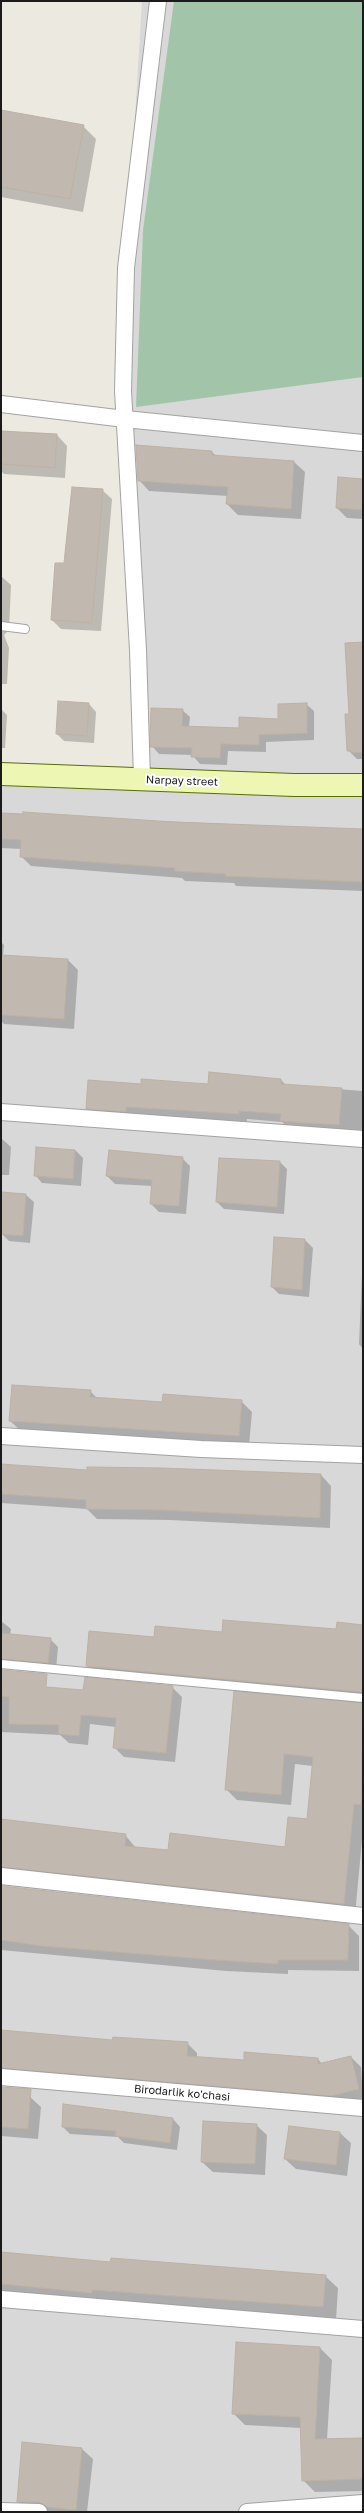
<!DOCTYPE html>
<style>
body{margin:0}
#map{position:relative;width:364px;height:2513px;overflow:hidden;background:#ece9e0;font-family:"Golos Text",sans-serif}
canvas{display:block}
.frame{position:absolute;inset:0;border:2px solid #1b1b1b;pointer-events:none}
</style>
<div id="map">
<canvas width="364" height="2513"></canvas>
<div class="frame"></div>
</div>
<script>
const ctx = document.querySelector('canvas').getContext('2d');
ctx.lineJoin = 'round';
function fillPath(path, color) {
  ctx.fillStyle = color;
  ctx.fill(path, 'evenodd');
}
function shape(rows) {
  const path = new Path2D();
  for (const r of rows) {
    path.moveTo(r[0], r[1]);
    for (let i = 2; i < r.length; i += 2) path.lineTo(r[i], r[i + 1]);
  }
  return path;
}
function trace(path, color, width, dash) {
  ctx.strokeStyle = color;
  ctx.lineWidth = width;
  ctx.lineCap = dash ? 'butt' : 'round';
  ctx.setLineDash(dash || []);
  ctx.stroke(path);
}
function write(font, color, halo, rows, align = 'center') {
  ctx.font = font + ' "Golos Text",sans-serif';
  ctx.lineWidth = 4;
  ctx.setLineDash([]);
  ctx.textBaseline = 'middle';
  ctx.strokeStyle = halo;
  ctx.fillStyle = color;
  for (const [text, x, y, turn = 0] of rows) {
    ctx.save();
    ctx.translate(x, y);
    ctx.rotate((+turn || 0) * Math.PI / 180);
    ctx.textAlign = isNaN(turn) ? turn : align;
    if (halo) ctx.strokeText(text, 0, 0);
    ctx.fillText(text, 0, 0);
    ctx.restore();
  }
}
fillPath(shape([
 [142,1,363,1,363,2512,1,2512,1,774,141,779,126,268]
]), '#d9d8d8');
fillPath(shape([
 [174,1,363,1,363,377,136,407,143,230]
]), '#a2c5aa');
fillPath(shape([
 [1,111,83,126,96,139,83,212,1,197],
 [1,431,57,435,67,446,65,478,4,474,1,471],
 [212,452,216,456,294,462,305,472,301,519,238,515,227,504,228,496,149,491,139,480],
 [363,480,363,519,347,518,337,508],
 [102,490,112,499,101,631,61,629,52,620,65,564],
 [1,576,11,585,9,630,4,635,9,648,7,684,1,684],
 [363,643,363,759,357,759,348,750,350,715],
 [89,704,96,712,94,743,64,741,57,734],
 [306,704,314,711,314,740,266,742,266,752,228,751,227,765,200,764,192,755,159,754,152,746,182,710,190,717,189,727,240,729,279,720],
 [1,709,7,715,5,748,1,748],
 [1,814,363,830,363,891,236,886,234,883,185,881,182,878,31,866,21,856,22,849,1,848],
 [1,942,4,945,3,956,68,960,78,970,74,1029,4,1024,1,1021],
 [281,1080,286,1085,363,1091,363,1134,290,1129,282,1122,247,1119,247,1122,134,1115,96,1117,87,1108,142,1085,209,1085],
 [1,1138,11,1147,9,1175,1,1175],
 [37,1148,75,1150,83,1158,81,1186,42,1183,35,1175],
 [182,1158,190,1166,186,1214,159,1212,151,1204,153,1186,115,1184,107,1176],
 [280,1162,287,1169,284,1214,224,1209,217,1202],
 [4,1193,26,1195,34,1202,30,1243,9,1241,2,1234],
 [275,1238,305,1240,313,1248,309,1297,279,1294,272,1287],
 [363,1248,363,1349,359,1344],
 [90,1391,97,1398,163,1403,241,1401,252,1412,249,1446,21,1431,10,1421],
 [1,1466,88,1471,321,1475,331,1486,330,1528,170,1520,97,1519,87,1509,1,1503],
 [1,1621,11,1629,10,1635,50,1639,58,1647,56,1670,1,1665],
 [363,1626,363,1830,355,1915,4,1881,2,1887,348,1925,359,1936,359,1971,288,1970,288,1974,226,1971,1,1950,1,1820,125,1835,136,1848,169,1851,285,1848,308,1820,313,1766,295,1764,291,1805,237,1800,226,1789,361,1704,361,1702,97,1677,87,1666,155,1638,223,1633,337,1630],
 [1,1687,84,1692,172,1687,182,1697,175,1762,124,1757,114,1747,116,1727,90,1724,88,1745,69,1743,60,1735,1,1732],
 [1,2031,113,2041,187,2043,197,2053,197,2058,244,2061,318,2059,322,2064,351,2057,361,2067,363,2100,341,2105,1,2080],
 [1,2096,30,2097,41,2107,38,2139,1,2136],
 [64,2105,173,2119,180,2127,177,2150,124,2143,118,2137,70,2134,63,2127],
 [256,2125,267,2135,265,2175,213,2172,202,2162],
 [289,2127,340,2133,351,2143,347,2176,296,2169,285,2159],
 [1,2253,111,2263,325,2276,338,2288,336,2320,1,2296],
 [237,2343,320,2348,332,2360,327,2439,363,2439,363,2491,315,2492,303,2480,301,2428,245,2425,233,2413],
 [23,2443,82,2449,93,2459,87,2512,28,2512,18,2502]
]), '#0003');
const building = shape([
 [1,110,84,125,70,199,1,187,1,110],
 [1,431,57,434,55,468,1,464,1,431],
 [136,445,212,451,212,455,294,461,291,509,226,504,228,487,138,481,136,445],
 [338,477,363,479,363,510,336,508,338,477],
 [72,487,103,489,92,623,51,620,55,563,64,563,72,487],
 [363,642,363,752,351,753,351,751,347,751,345,714,349,714,345,643,363,642],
 [58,701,89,703,87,736,56,734,58,701],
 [307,703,307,733,259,735,259,745,221,744,220,758,191,757,192,748,150,747,151,708,183,709,182,726,239,728,239,717,278,719,278,704,307,703],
 [23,812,173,822,363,829,363,882,225,876,226,874,174,871,175,868,20,857,21,840,1,839,1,813,23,814,23,812],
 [1,955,68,959,64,1019,1,1015,1,955],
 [209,1072,281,1079,281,1084,342,1088,339,1125,280,1121,281,1114,239,1111,239,1114,126,1107,126,1112,86,1109,88,1080,141,1084,141,1079,208,1084,209,1072],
 [36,1147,75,1150,73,1179,34,1176,36,1147],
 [109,1150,183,1157,179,1206,150,1204,152,1180,106,1176,109,1150],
 [219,1158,280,1161,277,1207,216,1202,219,1158],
 [1,1192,26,1194,23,1236,1,1234,1,1192],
 [274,1237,305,1239,302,1290,271,1287,274,1237],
 [12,1385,91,1390,90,1397,162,1402,163,1394,242,1400,239,1436,9,1421,12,1385],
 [1,1464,87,1470,87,1467,162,1468,321,1474,320,1518,160,1510,86,1509,86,1500,1,1494,1,1464],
 [223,1620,336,1629,337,1622,363,1625,363,1692,86,1666,89,1631,154,1637,155,1626,222,1632,223,1620],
 [1,1633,51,1638,48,1663,1,1659,1,1633],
 [1,1670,47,1674,46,1687,83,1690,85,1677,173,1686,166,1753,113,1748,116,1718,81,1715,79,1736,58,1734,59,1725,9,1724,9,1697,1,1696,1,1670],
 [234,1691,363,1703,361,1805,354,1804,344,1904,1,1867,1,1819,126,1834,125,1846,168,1850,170,1833,285,1847,288,1817,307,1819,313,1757,284,1754,281,1795,225,1790,234,1691],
 [1,1886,349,1924,348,1960,278,1960,278,1964,215,1960,41,1946,1,1940,1,1886],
 [1,2030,112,2040,113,2037,188,2042,187,2056,244,2060,244,2052,318,2058,318,2064,351,2056,359,2089,331,2096,1,2068,1,2030],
 [1,2087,31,2089,28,2129,1,2127,1,2087],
 [63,2104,173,2118,170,2143,115,2136,116,2131,62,2127,63,2104],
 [203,2121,257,2124,255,2164,201,2162,203,2121],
 [289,2126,340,2132,336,2165,284,2159,289,2126],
 [1,2252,110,2262,111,2258,326,2275,323,2307,92,2290,92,2293,1,2284,1,2252],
 [236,2342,320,2347,315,2439,363,2438,363,2479,302,2481,300,2417,232,2414,236,2342],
 [22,2442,82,2448,76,2510,47,2507,39,2502,17,2502,22,2442]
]);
fillPath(building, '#c1b8b0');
trace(building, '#bdb1a3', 1);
const service = shape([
 [1,626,25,629],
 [1,1664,363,1698]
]);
const minor = shape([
 [1,404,125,419,363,443],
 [142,779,138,650,123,391,126,268,158,1],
 [1,1112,363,1139],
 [1,1436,201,1449,363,1455],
 [1,1876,363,1916],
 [1,2077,363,2108],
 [1,2299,363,2329],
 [1,2511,39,2512],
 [247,2512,363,2503]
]);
const secondary = shape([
 [1,774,294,785,363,785]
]);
trace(service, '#a2a2a2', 10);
trace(minor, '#a2a2a2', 18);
trace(secondary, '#586d07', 24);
trace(service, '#fff', 8);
trace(minor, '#fff', 16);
trace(secondary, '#edf7b3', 22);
write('11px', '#1b1b1b', '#fff', [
 ["Narpay street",182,781,2],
 ["Birodarlik ko'chasi",182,2093,5]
]);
</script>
